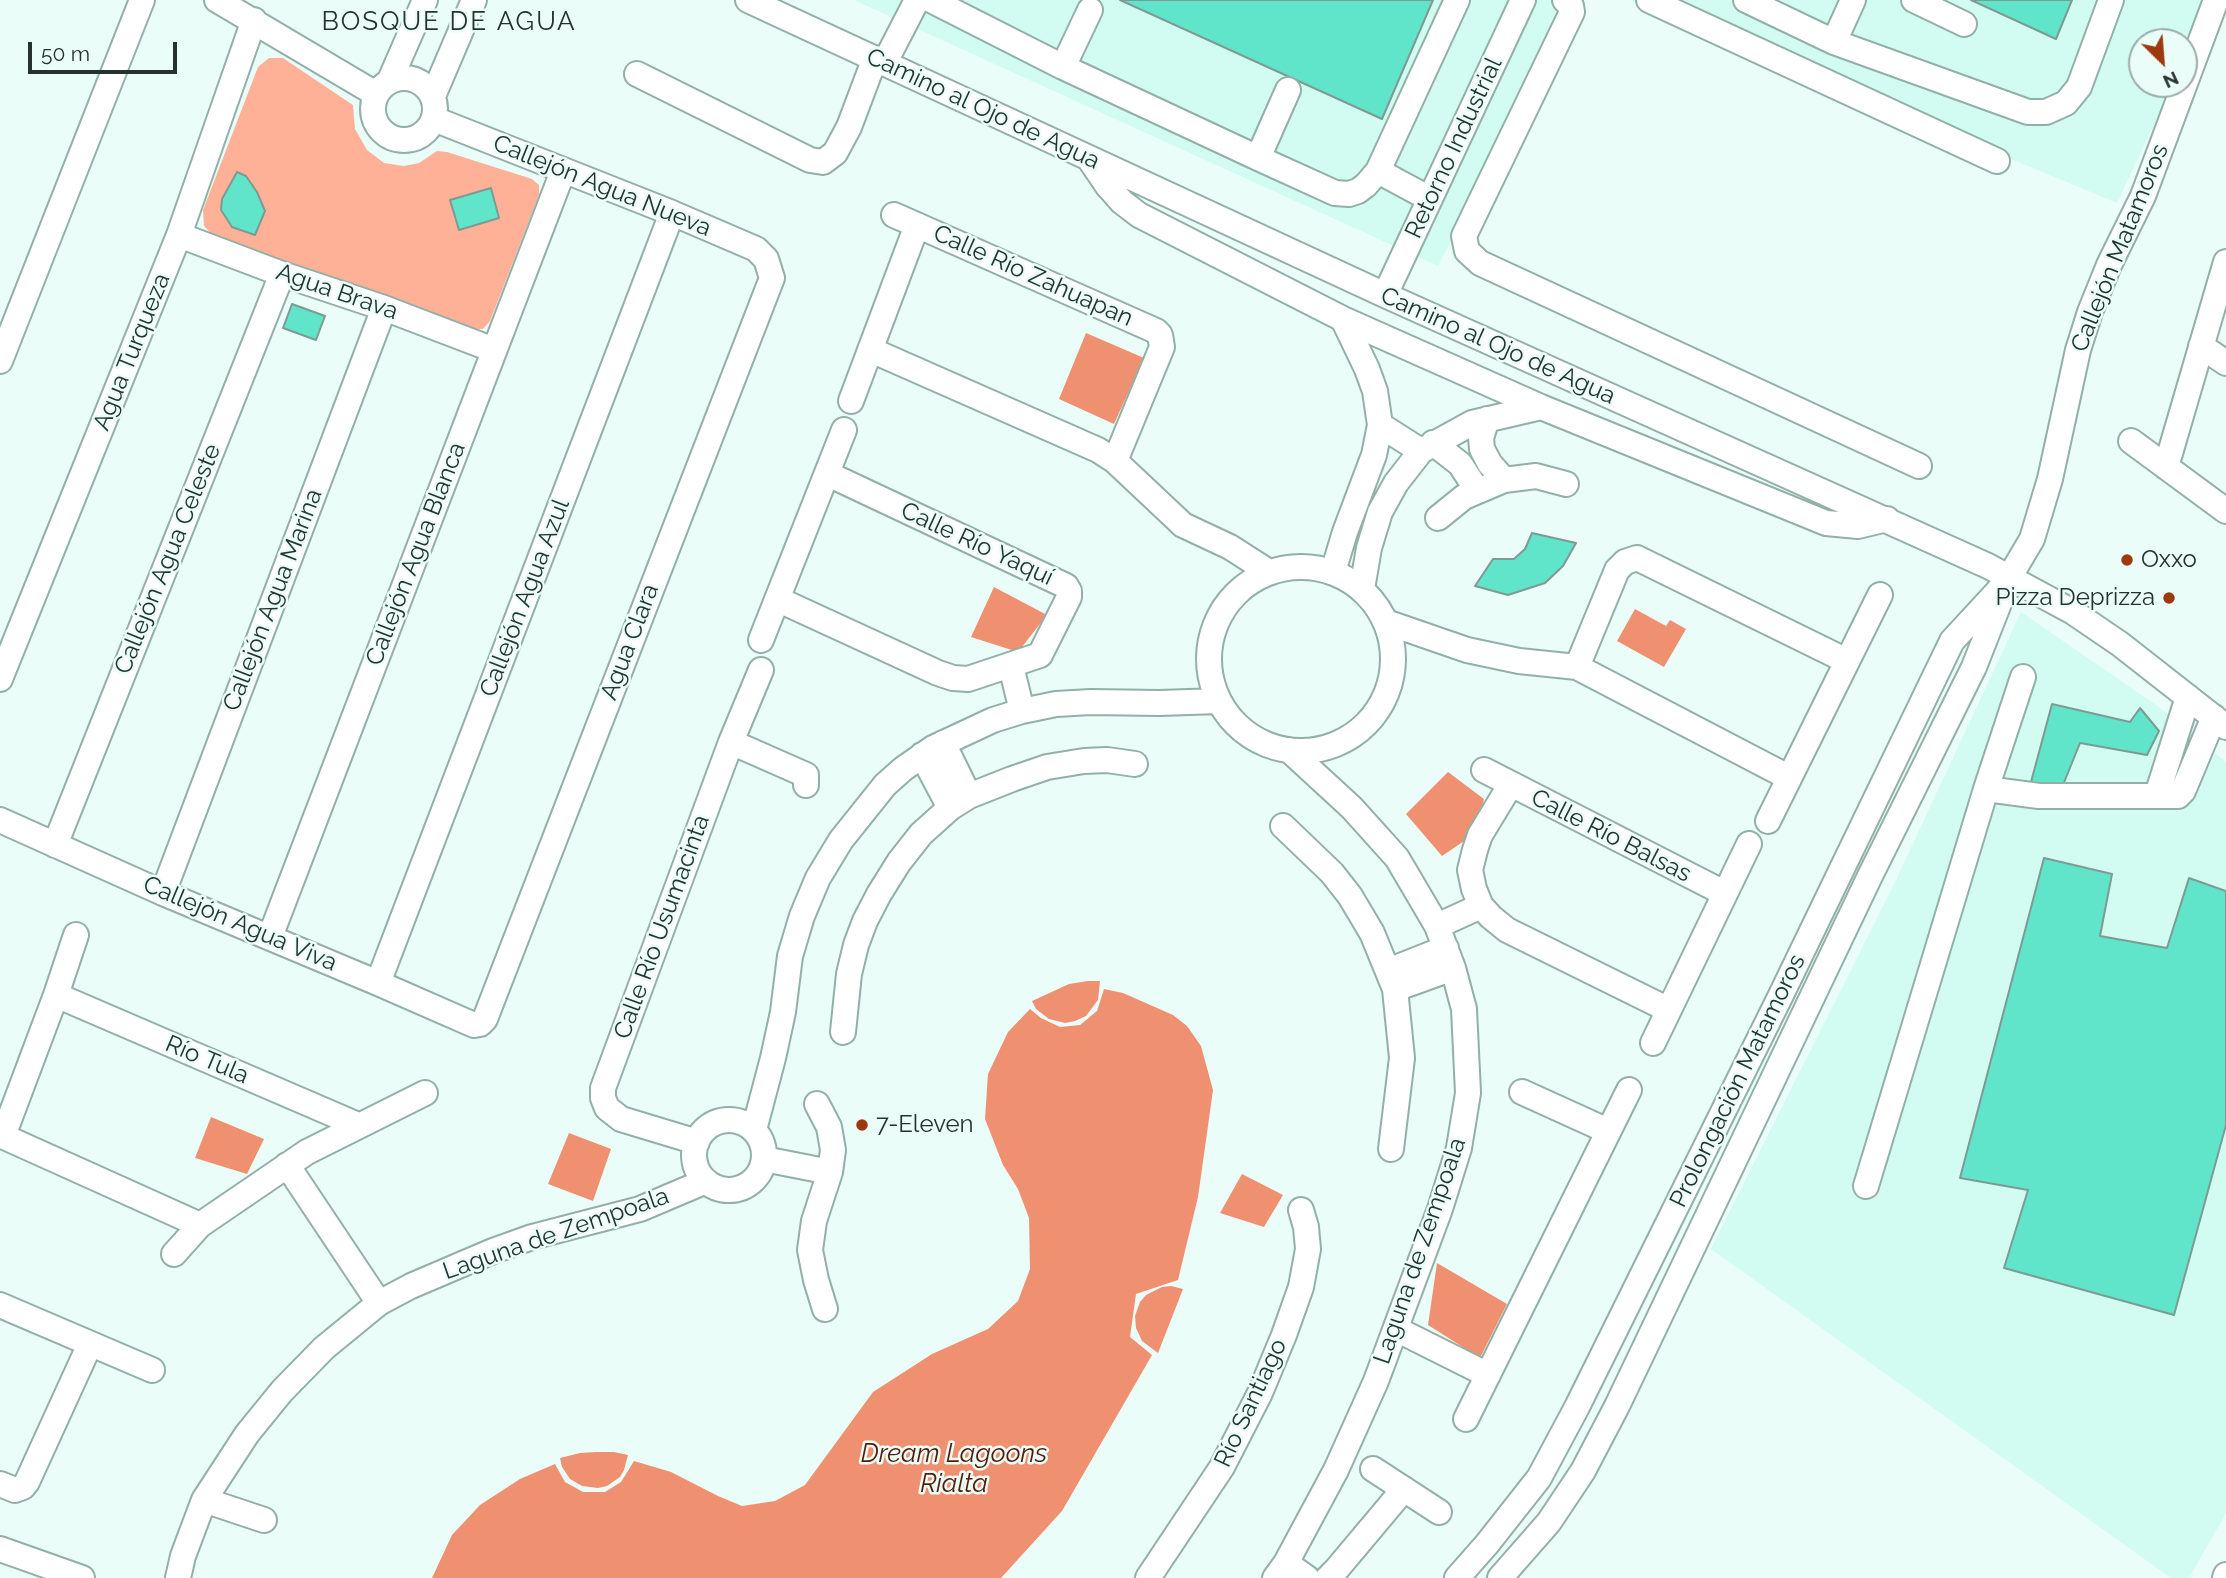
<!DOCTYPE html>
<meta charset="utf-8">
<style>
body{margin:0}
#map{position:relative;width:2226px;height:1578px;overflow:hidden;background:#eafdf8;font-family:Raleway,sans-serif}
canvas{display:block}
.north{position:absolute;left:2128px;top:28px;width:70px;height:70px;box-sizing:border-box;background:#eafdf8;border:2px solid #9caca8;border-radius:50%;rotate:155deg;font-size:19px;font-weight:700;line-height:28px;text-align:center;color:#26322f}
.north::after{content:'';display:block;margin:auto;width:24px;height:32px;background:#9e390f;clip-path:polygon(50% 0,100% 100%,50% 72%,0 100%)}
.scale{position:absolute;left:28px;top:42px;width:149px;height:32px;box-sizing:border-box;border:4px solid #26322f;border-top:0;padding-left:9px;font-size:21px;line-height:24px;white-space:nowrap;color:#26322f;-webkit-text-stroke:5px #eafdf8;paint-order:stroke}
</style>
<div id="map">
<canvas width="2226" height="1578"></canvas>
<div class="north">N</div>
<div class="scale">50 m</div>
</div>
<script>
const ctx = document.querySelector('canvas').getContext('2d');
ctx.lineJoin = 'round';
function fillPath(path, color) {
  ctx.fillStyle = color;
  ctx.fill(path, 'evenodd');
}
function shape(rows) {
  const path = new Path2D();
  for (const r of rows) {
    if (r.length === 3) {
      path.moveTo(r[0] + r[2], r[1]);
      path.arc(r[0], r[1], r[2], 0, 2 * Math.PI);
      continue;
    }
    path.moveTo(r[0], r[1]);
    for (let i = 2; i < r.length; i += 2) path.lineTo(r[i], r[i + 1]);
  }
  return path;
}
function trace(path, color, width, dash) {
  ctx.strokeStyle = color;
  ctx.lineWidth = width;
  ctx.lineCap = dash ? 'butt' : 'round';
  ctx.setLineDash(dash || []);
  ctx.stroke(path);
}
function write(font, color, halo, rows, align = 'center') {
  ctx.font = font + ' Raleway,sans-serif';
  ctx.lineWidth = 5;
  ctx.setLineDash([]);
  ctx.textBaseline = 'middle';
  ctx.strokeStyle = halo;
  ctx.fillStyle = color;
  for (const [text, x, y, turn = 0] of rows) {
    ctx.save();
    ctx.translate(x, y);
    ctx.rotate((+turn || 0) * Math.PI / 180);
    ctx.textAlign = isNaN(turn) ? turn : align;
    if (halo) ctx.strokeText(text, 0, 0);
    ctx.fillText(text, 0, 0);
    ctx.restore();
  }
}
fillPath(shape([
 [854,0,1574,0,1438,266],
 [1630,0,2212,0,2184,60,2184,42,2142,42,2142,84,2173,84,2117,203],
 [2021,612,2159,707,2226,762,2226,1513,2189,1578,2171,1578,1711,1249,1895,882]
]), '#d2fcf1');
fillPath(shape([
 [269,58,283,58,353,105,355,129,367,150,384,163,404,166,419,163,437,151,447,152,532,179,539,185,539,195,490,321,483,329,473,329,213,235,204,226,203,210,258,67]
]), '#feb197');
fillPath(shape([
 [1086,333,1144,358,1114,424,1059,399],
 [994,587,1047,615,1018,652,971,637],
 [1635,609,1666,626,1670,620,1686,629,1664,667,1617,641],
 [1448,772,1484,799,1476,833,1442,856,1406,814],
 [1088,981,1100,981,1098,1000,1086,1016,1075,1021,1065,1023,1049,1019,1036,1009,1032,1001,1069,984],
 [1104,989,1123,993,1173,1015,1187,1026,1201,1046,1213,1090,1198,1197,1178,1280,1136,1294,1130,1337,1152,1355,1062,1511,1001,1578,432,1578,452,1535,480,1505,520,1479,555,1464,565,1482,583,1492,605,1492,621,1482,634,1461,671,1472,718,1496,742,1506,775,1501,805,1485,873,1392,932,1354,988,1329,1018,1301,1030,1269,1029,1218,1018,1189,1003,1165,985,1119,988,1074,1008,1032,1030,1009,1041,1018,1060,1027,1080,1025,1097,1011],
 [211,1117,264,1139,247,1174,195,1158],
 [569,1133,611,1149,593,1201,548,1184],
 [1242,1174,1283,1195,1264,1227,1220,1213],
 [1437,1263,1507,1304,1480,1358,1428,1325],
 [1171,1286,1183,1289,1158,1353,1142,1341,1136,1328,1135,1316,1140,1302,1146,1295,1162,1287],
 [596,1452,614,1452,628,1455,624,1470,620,1477,607,1486,598,1488,582,1486,570,1479,562,1467,560,1458,580,1453]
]), '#ef9071');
const building = shape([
 [1120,0,1433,0,1382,119,1120,0],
 [1971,0,2072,0,2056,39,1971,0],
 [237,172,246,176,257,192,265,211,255,235,232,227,221,210,222,199,237,172],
 [491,188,499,218,459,230,450,200,491,188],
 [292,304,325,316,316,340,283,328,292,304],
 [1532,533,1576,543,1563,566,1545,583,1508,595,1475,586,1493,559,1514,559,1525,549,1532,533],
 [2052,704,2130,722,2140,708,2159,731,2147,755,2080,743,2061,790,2031,782,2052,704],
 [2044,858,2112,874,2100,936,2167,948,2189,878,2226,891,2226,1125,2174,1315,2004,1268,2028,1190,1960,1178,2044,858]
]);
fillPath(building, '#60e5ca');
trace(building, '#7d9b93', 2);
const minor = shape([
 [217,0,376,94],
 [748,0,1385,295,1988,566,2073,612,2120,644,2226,727],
 [931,0,1063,67,1258,158,1335,193,1349,194,1358,191,1366,185,1378,171,1457,0],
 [1565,0,1571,6,1572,12,1464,236,1467,251,1480,263,1919,466],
 [1649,0,1997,161],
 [1746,0,1834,42,2028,112,2046,112,2066,103,2079,87,2111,0],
 [1914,0,1964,24],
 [1834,42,1853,0],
 [885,62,917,0],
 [1063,67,1090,10],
 [637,74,810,160,823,162,835,153,849,127,875,58],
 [404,109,31],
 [390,80,425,0],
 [433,96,474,0],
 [1258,158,1288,90],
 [1090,160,1107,185,1122,202,1139,215,1343,319,1541,407,1826,523,1858,526,1887,519],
 [1378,171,1430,199],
 [894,215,1156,331,1160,335,1162,347,1115,461],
 [179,235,282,274,384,308,494,350],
 [1385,295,1523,0],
 [2201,346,2226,363],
 [871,350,1098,450,1115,461,1183,525,1230,547,1269,572],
 [0,361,142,0],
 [851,401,917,225],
 [1487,419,1481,438,1482,449,1490,464,1504,480],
 [1380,425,1421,451],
 [2131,441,2226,511],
 [1433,443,1460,464,1477,490],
 [2166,467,2226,262],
 [1438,518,1464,497,1504,480,1536,476,1566,484],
 [1301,659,92],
 [1333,572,1345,532,1374,455,1380,425,1375,391,1367,369,1343,319],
 [1362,589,1369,548,1380,512,1396,483,1421,451,1472,423,1541,407],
 [777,599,938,673,953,678,968,679,1040,655,1069,597,1069,591,1066,586,828,474],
 [1386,622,1467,650,1519,661,1577,667,1788,777],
 [761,640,844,430],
 [1011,666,1022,711],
 [1577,667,1617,570,1625,562,1637,558,1847,661],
 [2023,677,1986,789,2039,796,2178,796,2183,791,2214,717],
 [0,679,179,235,254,20],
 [731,742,806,775,806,785],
 [943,743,969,796],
 [922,755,950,808],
 [1484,770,1724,893],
 [1511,784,1480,835,1475,850,1470,870,1474,889,1481,906,1491,917,1507,930,1669,1010],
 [2157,795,2188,697],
 [0,820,163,893,378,983,474,1025,480,1024,485,1019,772,278,766,259,756,249,672,213,434,119],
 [1768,821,1880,595],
 [1283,826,1332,873,1350,896,1372,933,1395,989,1402,1058,1391,1149],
 [55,845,282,274],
 [163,893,384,308],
 [1437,926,1481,906],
 [270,937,563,171],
 [1388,971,1446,948],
 [378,983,672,213],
 [1395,989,1453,968],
 [56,995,358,1125],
 [843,1032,849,974,856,945,865,921,879,894,899,862,921,834,950,808,969,796,1012,779,1047,767,1084,761,1107,760,1135,764],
 [1653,1043,1749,844],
 [1522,1092,1608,1131],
 [817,1104,829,1127,833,1150,830,1172,814,1221,810,1250,816,1280,825,1309],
 [729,1155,35],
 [754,1130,773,1058,783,1012,790,956,802,916,818,878,841,840,885,785,903,769,933,748,993,720,1022,711,1056,704,1091,702,1159,703,1219,701],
 [0,1135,200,1225],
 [3,1136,56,995,76,935],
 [697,1142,621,1119,607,1108,603,1098,603,1088,731,742,761,670],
 [764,1159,830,1172],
 [287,1165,379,1303],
 [1866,1186,1986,789],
 [174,1254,200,1225,307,1152,425,1093],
 [0,1305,152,1370],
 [1396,1329,1488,1375],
 [1466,1419,1629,1090],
 [1373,1469,1439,1512],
 [0,1484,15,1490,23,1487,27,1482,90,1344],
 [204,1500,264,1520],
 [0,1549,82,1578],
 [1286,1563,1307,1578],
 [178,1578,183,1556,204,1500,247,1434,282,1391,324,1348,379,1303,411,1286,493,1251,532,1237,640,1209,706,1181],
 [1148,1578,1222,1467,1260,1393,1284,1335,1301,1287,1308,1249,1306,1227,1301,1210],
 [1275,1578,1286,1563,1336,1470,1376,1381,1440,1209,1459,1148,1468,1093,1464,1009,1453,968,1437,926,1397,858,1352,808,1289,750],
 [1328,1578,1336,1570,1404,1489],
 [1457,1578,1487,1544,1539,1478,1577,1407,1782,993,1952,641,2000,589],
 [1500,1578,1549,1522,1583,1471,1617,1406,1870,876,1974,667,2009,578,2032,539,2050,479,2078,350,2090,312,2109,265,2143,196,2216,0],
 [2225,1578,2226,1575]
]);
trace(minor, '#92b0a8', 28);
trace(minor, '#fff', 24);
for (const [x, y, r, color] of [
 [2127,560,7,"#9e390f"],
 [2169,598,7,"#9e390f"],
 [862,1125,7,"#9e390f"]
]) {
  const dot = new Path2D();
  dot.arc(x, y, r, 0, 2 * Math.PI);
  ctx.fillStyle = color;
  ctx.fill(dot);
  trace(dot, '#eafdf8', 2.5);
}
write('24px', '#26322f', '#eafdf8', [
 ["Camino al Ojo de Agua",983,109,25],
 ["Retorno Industrial",1454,148,-65],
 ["Callejón Agua Nueva",602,186,22],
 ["Callejón Matamoros",2120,248,-68],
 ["Calle Río Zahuapan",1033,276,24],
 ["Agua Brava",337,292,19],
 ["Camino al Ojo de Agua",1498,346,24],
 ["Agua Turqueza",132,352,-68],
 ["Calle Río Yaquí",977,544,25],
 ["Callejón Agua Blanca",416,554,-69],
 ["Callejón Agua Celeste",168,559,-68],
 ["Callejón Agua Azul",525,598,-69],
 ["Callejón Agua Marina",273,600,-69],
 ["Agua Clara",630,642,-69],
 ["Calle Río Balsas",1611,836,27],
 ["Callejón Agua Viva",240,924,23],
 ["Calle Río Usumacinta",662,927,-70],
 ["Río Tula",207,1060,23],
 ["Prolongación Matamoros",1738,1081,-64],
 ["Laguna de Zempoala",556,1234,-19],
 ["Laguna de Zempoala",1420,1251,-71],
 ["Río Santiago",1251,1403,-65]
]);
write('24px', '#26322f', '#eafdf8', [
 ["Oxxo",2141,560],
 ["Pizza Deprizza",2155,598,"right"],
 ["7-Eleven",876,1125]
], 'left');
ctx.letterSpacing = '2px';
write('26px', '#26322f', '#eafdf8', [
 ["BOSQUE DE AGUA",449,22]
]);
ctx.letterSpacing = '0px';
write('italic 26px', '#551b05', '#eafdf8', [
 ["Dream Lagoons",954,1454],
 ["Rialta",954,1484]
]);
</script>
